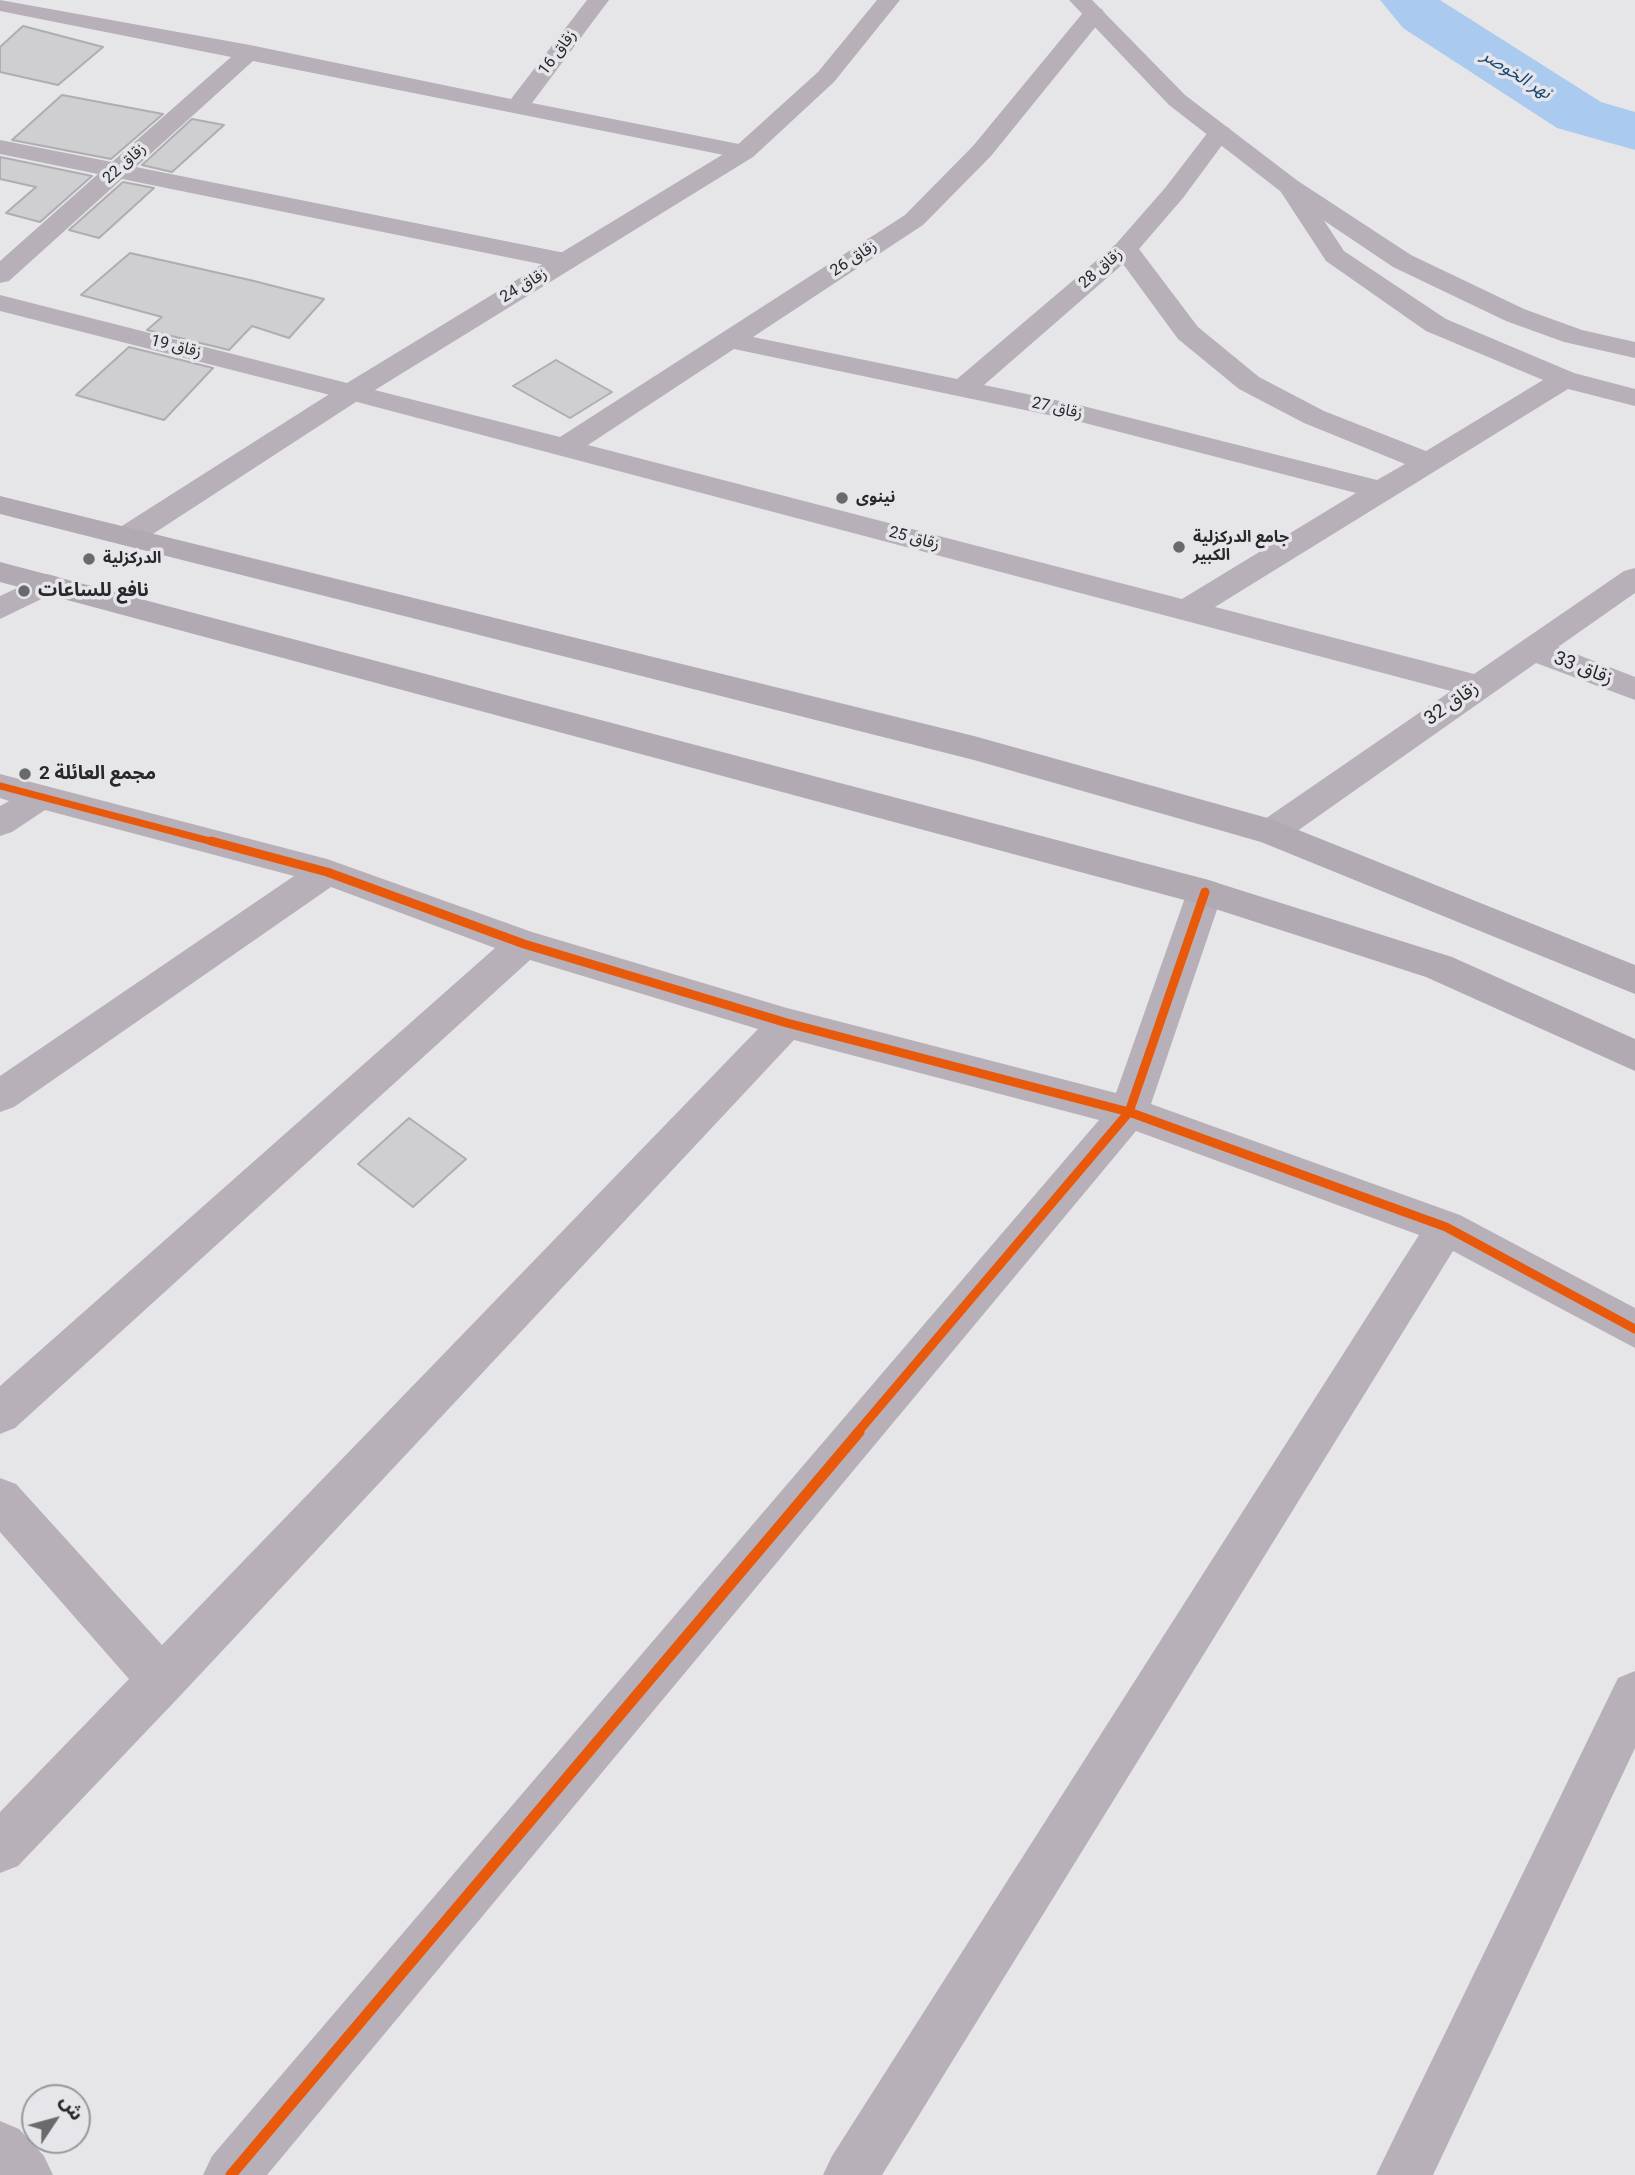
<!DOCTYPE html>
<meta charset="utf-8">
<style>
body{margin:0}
#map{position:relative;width:1635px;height:2175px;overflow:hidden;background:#e6e6e9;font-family:Roboto,"Noto Sans Arabic",sans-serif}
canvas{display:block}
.north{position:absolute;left:21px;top:2084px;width:70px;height:70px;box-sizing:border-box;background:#e5e5ea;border:2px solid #99999d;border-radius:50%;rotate:54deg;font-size:19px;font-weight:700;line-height:28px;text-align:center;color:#28282a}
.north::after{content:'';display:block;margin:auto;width:24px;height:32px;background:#6a6a6d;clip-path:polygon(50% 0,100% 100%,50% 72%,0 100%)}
</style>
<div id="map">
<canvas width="1635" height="2175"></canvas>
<div class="north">ش</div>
</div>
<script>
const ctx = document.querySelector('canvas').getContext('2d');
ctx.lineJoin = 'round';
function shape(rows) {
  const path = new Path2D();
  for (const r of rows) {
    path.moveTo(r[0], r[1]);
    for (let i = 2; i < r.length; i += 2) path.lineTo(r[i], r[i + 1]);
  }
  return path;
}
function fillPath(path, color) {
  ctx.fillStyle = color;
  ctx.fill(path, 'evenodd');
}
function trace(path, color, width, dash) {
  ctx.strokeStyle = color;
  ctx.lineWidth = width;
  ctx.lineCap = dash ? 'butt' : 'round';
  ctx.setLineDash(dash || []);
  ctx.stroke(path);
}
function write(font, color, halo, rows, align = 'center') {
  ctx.font = font + ' Roboto,"Noto Sans Arabic",sans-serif';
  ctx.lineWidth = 7;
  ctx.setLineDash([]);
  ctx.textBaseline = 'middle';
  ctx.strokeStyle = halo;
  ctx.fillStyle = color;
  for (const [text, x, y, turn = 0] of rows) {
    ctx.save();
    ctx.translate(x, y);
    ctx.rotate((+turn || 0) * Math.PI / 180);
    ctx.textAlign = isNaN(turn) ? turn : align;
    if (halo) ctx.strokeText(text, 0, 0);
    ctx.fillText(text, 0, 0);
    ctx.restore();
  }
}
fillPath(shape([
 [1380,0,1440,0,1601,102,1635,112,1635,150,1557,128,1403,28,1380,0]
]), '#aacbef');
const building = shape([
 [23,26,103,47,58,85,0,72,0,47,23,26],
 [62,95,163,114,111,159,12,140,62,95],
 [192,119,224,125,172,172,142,165,192,119],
 [0,157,92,176,40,222,6,213,36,187,0,179,0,157],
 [123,182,154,188,99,238,69,230,123,182],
 [130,253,250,280,324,299,289,338,252,326,229,350,147,330,162,317,81,295,130,253],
 [129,347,213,368,164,420,76,395,129,347],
 [556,360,612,392,570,418,513,386,556,360],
 [409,1118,466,1159,413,1207,358,1164,409,1118]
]);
fillPath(building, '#cfcfd1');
trace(building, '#aeaeb0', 2);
fillPath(shape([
 [0,0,250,45,511,99,587,0,609,0,532,103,744,145,753,147,756,152,753,157,744,159,253,61,136,167,565,253,574,255,578,261,574,267,565,269,122,179,9,281,0,283,0,261,98,174,0,154,0,140,112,162,231,57,0,11,0,0],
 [1094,7,1102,9,1105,14,1102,19,991,156,923,225,753,337,957,379,1116,244,1165,188,1212,127,1228,127,1232,132,1228,137,1183,198,1139,249,1198,327,1259,377,1324,411,1426,451,1543,380,1426,331,1326,261,1277,186,1280,181,1289,179,1298,181,1344,251,1446,319,1574,373,1635,389,1635,406,1568,389,1215,607,1474,674,1624,571,1635,568,1635,593,1558,647,1635,677,1635,700,1536,663,1283,841,1271,845,1259,841,1254,832,1259,823,1451,691,342,398,0,311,0,295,560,437,905,215,973,146,1086,9,1094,7],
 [1123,264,1178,339,1239,389,1304,423,1405,464,1377,480,1079,405,984,385,1123,264],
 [734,349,1077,421,1356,493,1182,599,588,445,734,349],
 [0,774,327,859,532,932,787,1008,1116,1093,1187,892,1192,883,1205,879,1218,883,1223,892,1151,1104,1460,1215,1635,1308,1635,1348,1453,1251,882,2175,823,2175,832,2156,1419,1235,1136,1131,267,2175,203,2175,212,2156,1099,1120,794,1040,179,1697,18,1866,0,1873,0,1812,129,1679,0,1532,0,1478,16,1484,162,1645,758,1029,530,960,15,1428,0,1434,0,1386,495,948,331,887,14,1107,0,1112,0,1076,294,876,45,810,12,832,0,836,0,806,9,801,0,798,0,774],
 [1635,1671,1635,1748,1433,2175,1376,2175,1618,1678,1635,1671],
 [0,2121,19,2129,44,2156,53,2175,0,2175,0,2121]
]), '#b8b0b8');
fillPath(shape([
 [877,0,900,0,834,82,753,157,362,398,139,543,128,546,117,543,113,536,117,529,342,386,735,147,818,72,877,0],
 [1069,0,1092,0,1185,95,1298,181,1411,255,1524,309,1582,330,1635,342,1635,358,1564,342,1506,321,1393,267,1280,191,1169,105,1069,0],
 [47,574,58,577,62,584,58,591,0,619,0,596,47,574]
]), '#b8b0b8');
fillPath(shape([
 [0,496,974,736,1271,819,1635,965,1635,994,1261,842,974,760,0,514,0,496],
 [0,562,1205,879,1452,957,1635,1039,1635,1071,1426,977,1203,905,0,582,0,562]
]), '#b1aab2');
trace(shape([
 [0,786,217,843]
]), '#e8590c', 7);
trace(shape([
 [211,841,327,872,524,944,787,1023,1129,1112,1446,1227,1635,1329],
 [857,1433,1129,1112,1205,892]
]), '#e8590c', 9);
trace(shape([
 [231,2175,859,1432]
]), '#e8590c', 11);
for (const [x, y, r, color] of [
 [842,498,7,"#6a6a6d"],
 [1179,547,7,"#6a6a6d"],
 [89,559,7,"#6a6a6d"],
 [24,591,7,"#6a6a6d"],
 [25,774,7,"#6a6a6d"]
]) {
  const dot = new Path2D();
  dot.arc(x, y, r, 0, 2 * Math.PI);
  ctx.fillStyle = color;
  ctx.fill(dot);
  trace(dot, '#e5e5ea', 2.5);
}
write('16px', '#28282a', '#e5e5ea', [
 ["زقاق 16",558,53,-53],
 ["زقاق 22",125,164,-42],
 ["زقاق 26",854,259,-33],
 ["زقاق 28",1101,269,-41],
 ["زقاق 24",524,286,-31],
 ["زقاق 19",176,347,14],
 ["زقاق 27",1057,409,13],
 ["زقاق 25",914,539,15]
]);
write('bold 16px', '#28282a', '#e5e5ea', [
 ["نينوى",856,498],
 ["جامع الدركزلية",1193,538],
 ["الكبير",1193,556],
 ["الدركزلية",103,559]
], 'left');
write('italic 18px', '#164775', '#e5e5ea', [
 ["نهر الخوصر",1516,75,32]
]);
write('bold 19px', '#28282a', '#e5e5ea', [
 ["نافع للساعات",38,591],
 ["مجمع العائلة 2",39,774]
], 'left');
write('19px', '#28282a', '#e5e5ea', [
 ["زقاق 33",1583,669,21],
 ["زقاق 32",1452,704,-35]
]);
</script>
